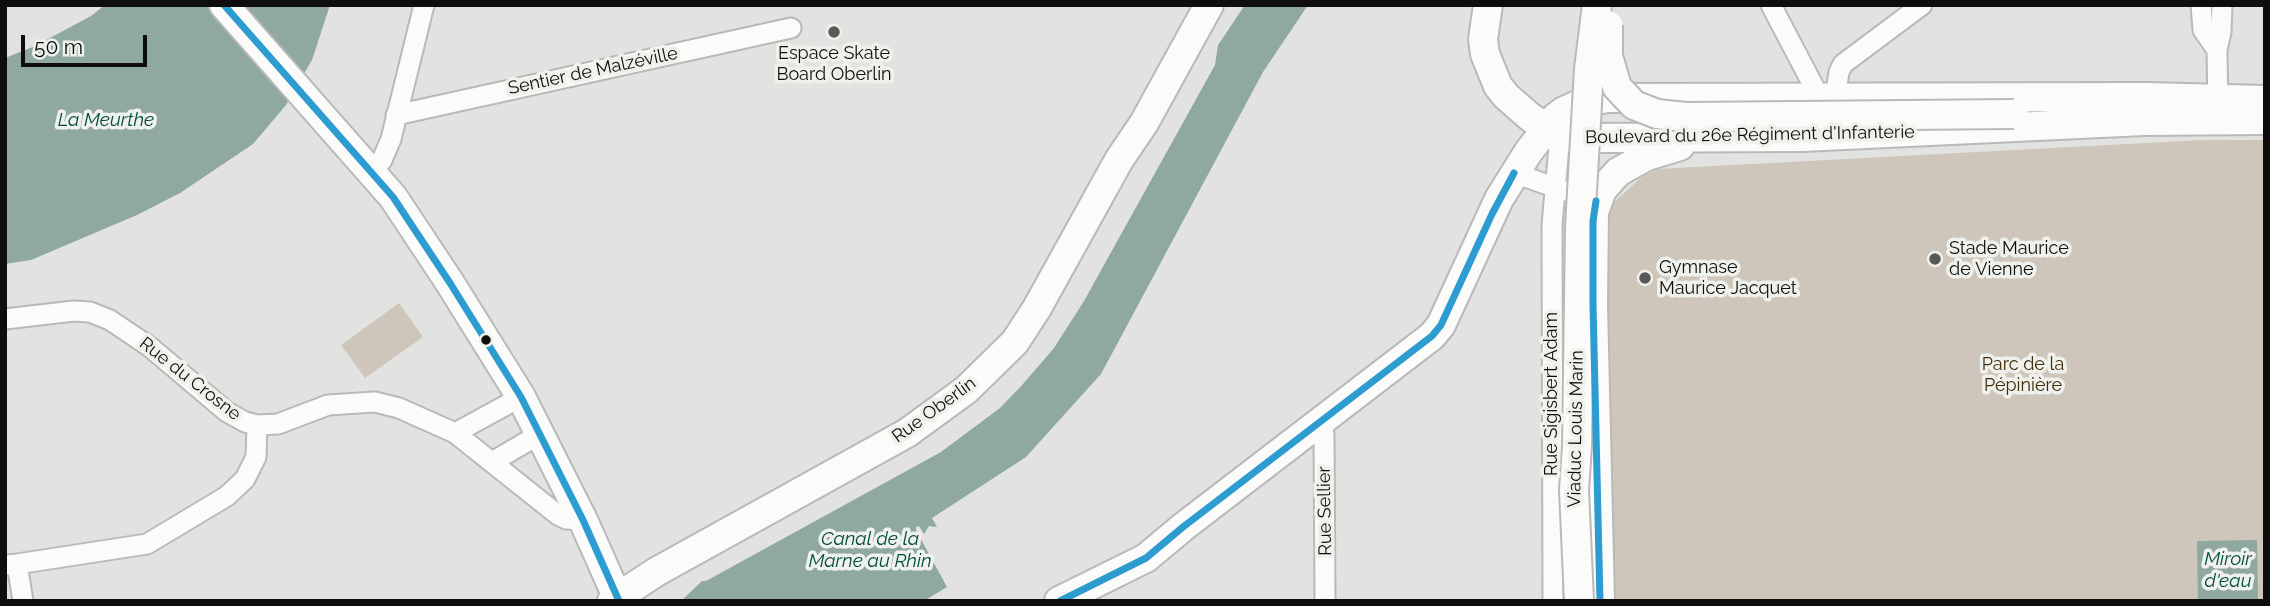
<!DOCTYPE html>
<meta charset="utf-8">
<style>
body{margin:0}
#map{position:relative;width:2270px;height:606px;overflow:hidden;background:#e2e3e0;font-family:Raleway,sans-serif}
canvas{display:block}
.frame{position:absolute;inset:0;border:7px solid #0e0f0d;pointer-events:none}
.scale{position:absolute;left:21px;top:35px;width:126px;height:32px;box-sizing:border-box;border:4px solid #0e0f0d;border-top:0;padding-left:9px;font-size:21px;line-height:24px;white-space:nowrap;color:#0e0f0d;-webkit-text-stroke:5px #eff1ec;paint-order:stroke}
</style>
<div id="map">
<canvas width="2270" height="606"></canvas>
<div class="frame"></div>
<div class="scale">50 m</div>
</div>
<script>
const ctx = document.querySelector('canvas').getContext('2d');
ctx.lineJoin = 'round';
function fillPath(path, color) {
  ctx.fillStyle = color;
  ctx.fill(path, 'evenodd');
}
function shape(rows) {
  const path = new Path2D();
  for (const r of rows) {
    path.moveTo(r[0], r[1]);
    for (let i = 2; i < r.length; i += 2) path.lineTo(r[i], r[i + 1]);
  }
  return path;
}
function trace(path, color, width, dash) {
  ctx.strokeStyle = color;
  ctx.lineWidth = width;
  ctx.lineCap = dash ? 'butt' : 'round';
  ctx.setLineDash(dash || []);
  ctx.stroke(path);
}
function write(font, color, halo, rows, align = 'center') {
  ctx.font = font + ' Raleway,sans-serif';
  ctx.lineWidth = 7;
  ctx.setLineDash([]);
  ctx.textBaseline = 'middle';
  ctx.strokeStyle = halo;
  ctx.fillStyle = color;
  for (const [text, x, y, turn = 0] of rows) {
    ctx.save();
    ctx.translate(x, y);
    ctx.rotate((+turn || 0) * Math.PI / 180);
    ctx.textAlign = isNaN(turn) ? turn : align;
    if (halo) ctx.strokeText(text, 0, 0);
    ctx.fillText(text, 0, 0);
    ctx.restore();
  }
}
fillPath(shape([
 [2202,140,2265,140,2265,601,1609,601,1607,219,1615,201,1642,177,1658,169],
 [399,303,423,337,365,378,341,345]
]), '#cec6ba');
fillPath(shape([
 [105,5,330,5,312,60,286,105,253,144,180,193,137,215,31,260,5,264,5,58,35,46,91,16],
 [1245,5,1308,5,1263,72,1101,374,1026,457,932,518,937,527,929,526,924,534,919,526,916,527,916,530,947,587,924,601,681,601,702,581,706,581,941,452,1000,408,1023,384,1054,348,1084,301,1215,65,1218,45],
 [2257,540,2258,601,2198,601,2197,541]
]), '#8fa8a0');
const street = shape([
 [1771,5,1814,87,1817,99],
 [2201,5,2203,30,2217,50],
 [1835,99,1839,72,1843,64,1922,5],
 [2218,109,2217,50,2221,32,2222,5],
 [396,115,791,28],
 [1547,128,1559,146,1552,225,1553,601],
 [372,171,382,160,391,139,424,5],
 [1514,173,1565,191],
 [5,319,74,311,90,312,110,320,150,347,227,412,245,422,257,425,278,424,328,405,375,402,399,408,455,433,558,515,566,519,583,520],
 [1320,421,1324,434,1325,601],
 [455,433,521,397],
 [492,462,540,434],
 [17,564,147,544,227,496,245,479,256,457,257,425],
 [7,565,17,564,23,601]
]);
const secondary = shape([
 [224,5,393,197,450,283,521,397,583,520,619,601],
 [1488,5,1483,39,1485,54,1498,86,1506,96,1530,117,1558,135,1570,138,1802,137,2144,121,2265,120],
 [612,601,656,572,907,433,966,390,1015,342,1037,308,1119,160,1144,123,1209,5],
 [1059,601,1146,558,1183,527,1432,336,1441,325,1499,199,1529,151,1556,117,1564,111,1582,103,1607,98,2146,97,2265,100],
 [1600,601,1593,305,1594,212,1602,190,1618,172,1647,156,1680,146]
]);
trace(street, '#b9bab8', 23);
trace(secondary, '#b9bab8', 32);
trace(street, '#fbfbfa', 19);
trace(secondary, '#fbfbfa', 28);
const secondaryBridge = shape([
 [1608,25,1608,56,1617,87,1634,105,1657,114,1686,117,2014,114],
 [1579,601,1574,490,1577,446,1580,227,1589,69,1597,5]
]);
trace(secondaryBridge, '#b9bab8', 32, []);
trace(secondaryBridge, '#fbfbfa', 28);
trace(shape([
 [224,5,393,197,450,283,521,397,583,520,619,601],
 [1596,201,1593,221,1593,305,1600,601],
 [1060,601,1146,558,1183,527,1432,336,1441,325,1492,214,1514,173]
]), '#2c9cd1', 7);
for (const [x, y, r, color] of [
 [834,32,7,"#585957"],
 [1935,259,7,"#585957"],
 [1645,278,7,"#585957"],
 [486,340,6,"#0e0f0d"]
]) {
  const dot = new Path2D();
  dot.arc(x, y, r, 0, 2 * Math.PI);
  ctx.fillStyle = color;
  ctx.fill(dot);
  trace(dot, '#eff1ec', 2.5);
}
write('18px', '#0e0f0d', '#eff1ec', [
 ["Espace Skate",834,54,"center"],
 ["Board Oberlin",834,75,"center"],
 ["Stade Maurice",1949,249],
 ["de Vienne",1949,270],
 ["Gymnase",1659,268],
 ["Maurice Jacquet",1659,289]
], 'left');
write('18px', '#0e0f0d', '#eff1ec', [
 ["Sentier de Malzéville",593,71,-12],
 ["Boulevard du 26e Régiment d'Infanterie",1750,135,-1],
 ["Rue du Crosne",190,379,38],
 ["Rue Sigisbert Adam",1552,394,-90],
 ["Rue Oberlin",934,410,-36],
 ["Viaduc Louis Marin",1576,429,-89],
 ["Rue Sellier",1325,511,-91]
]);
write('18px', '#412d09', '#eff1ec', [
 ["Parc de la",2023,365],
 ["Pépinière",2023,386]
]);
write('italic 19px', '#004c3e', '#eff1ec', [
 ["La Meurthe",106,120],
 ["Canal de la",870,539],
 ["Marne au Rhin",870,561],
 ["Miroir",2228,559],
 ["d'eau",2228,581]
]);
</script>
